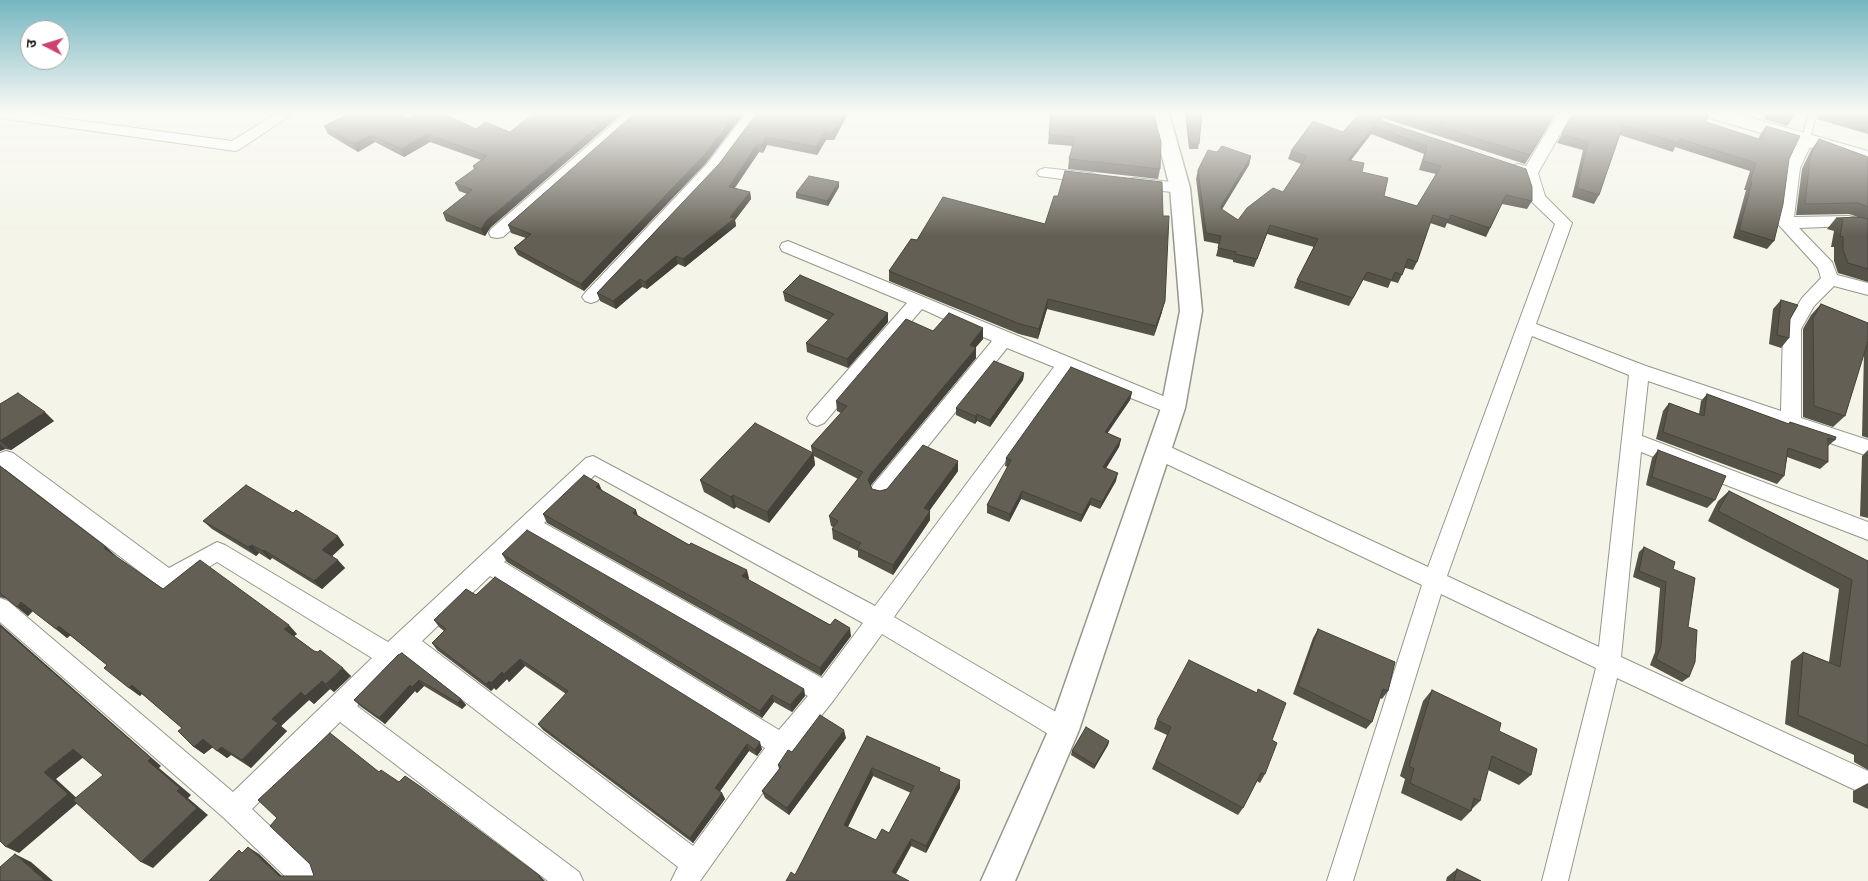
<!DOCTYPE html>
<meta charset="utf-8">
<style>
body{margin:0}
#map{position:relative;width:1868px;height:881px;overflow:hidden;background:#f4f5e8;font-family:Raleway,"Noto Sans Devanagari",sans-serif}
canvas{display:block}
.north{position:absolute;left:20px;top:20px;width:50px;height:50px;box-sizing:border-box;background:#fff;border:1px solid #a5a5a3;border-radius:50%;rotate:275deg;font-size:14px;font-weight:700;line-height:20px;text-align:center;color:#1f1f1a}
.north::after{content:'';display:block;margin:auto;width:18px;height:22px;background:#cd406f;clip-path:polygon(50% 0,100% 100%,50% 72%,0 100%)}
</style>
<div id="map">
<canvas width="1868" height="881"></canvas>
<div class="north">उ</div>
</div>
<script>
const ctx = document.querySelector('canvas').getContext('2d');
ctx.lineJoin = 'round';
function shape(rows) {
  const path = new Path2D();
  for (const r of rows) {
    path.moveTo(r[0], r[1]);
    for (let i = 2; i < r.length; i += 2) path.lineTo(r[i], r[i + 1]);
  }
  return path;
}
function trace(path, color, width, dash) {
  ctx.strokeStyle = color;
  ctx.lineWidth = width;
  ctx.lineCap = dash ? 'butt' : 'round';
  ctx.setLineDash(dash || []);
  ctx.stroke(path);
}
function fillPath(path, color) {
  ctx.fillStyle = color;
  ctx.fill(path, 'evenodd');
}
const service = shape([
 [1809,113,1817,113,1810,138,1806,140,1802,138,1809,113]
]);
const minor = shape([
 [0,113,24,113,232,141,277,113,294,113,240,149,235,151,0,118,0,113],
 [626,113,642,113,503,237,497,238,491,237,489,233,491,229,626,113],
 [746,113,761,113,719,170,597,301,591,303,585,301,582,297,585,293,707,164,746,113],
 [1558,113,1572,113,1538,173,1545,196,1572,223,1536,324,1646,366,1781,411,1783,329,1802,298,1821,278,1818,268,1777,223,1784,168,1801,135,1806,133,1811,135,1814,138,1800,168,1794,217,1849,216,1868,221,1868,231,1849,226,1799,228,1832,262,1837,275,1868,283,1868,295,1834,286,1814,306,1801,329,1801,418,1868,440,1868,456,1648,381,1642,436,1868,522,1868,540,1641,452,1621,657,1868,771,1868,796,1617,678,1568,881,1542,881,1596,668,1441,594,1353,881,1327,881,1422,585,1152,457,1149,451,1152,445,1159,443,1166,445,1428,567,1555,224,1532,202,1523,176,1512,172,1510,169,1512,166,1518,164,1526,166,1558,113],
 [1532,336,1629,375,1599,647,1447,576,1532,336],
 [1045,168,1091,173,1097,175,1099,178,1097,181,1091,183,1039,176,1037,173,1039,170,1045,168],
 [1135,178,1180,183,1186,184,1188,188,1186,192,1180,193,1129,187,1127,183,1129,179,1135,178],
 [788,241,1180,403,1183,408,1180,413,1173,415,1069,373,894,617,1073,722,1076,730,1073,738,1064,742,1055,738,882,634,833,701,791,753,700,881,671,881,678,867,406,656,357,706,579,872,583,881,548,881,340,722,252,809,318,872,322,881,290,881,224,818,0,622,0,598,8,601,233,792,372,658,217,562,176,587,168,590,160,587,5,469,0,471,0,453,6,451,13,453,169,568,217,542,225,545,388,642,586,458,593,456,875,606,1054,367,1007,348,887,497,880,499,873,497,870,491,873,485,992,341,922,309,824,423,817,426,810,423,807,418,810,413,907,303,782,251,780,247,782,243,788,241],
 [595,475,863,623,822,678,544,523,595,475],
 [531,536,808,696,779,730,504,562,531,536],
 [490,576,765,748,693,846,422,641,490,576]
]);
const tertiary = shape([
 [1151,113,1169,113,1190,188,1202,311,1185,408,1079,730,1015,881,981,881,1049,729,1161,408,1180,311,1170,188,1151,113]
]);
const secondary = shape([
 [1704,113,1735,113,1868,151,1868,165,1707,117,1704,113]
]);
trace(service, '#95978a', 2);
trace(minor, '#95978a', 2);
trace(tertiary, '#95978a', 3);
trace(secondary, '#95978a', 2);
fillPath(service, '#fff');
fillPath(minor, '#fff');
fillPath(tertiary, '#fff');
fillPath(secondary, '#fff');
fillPath(shape([
 [635,113,744,113,706,163,584,291,518,255,514,248,526,238,511,233,508,225],
 [757,113,848,113,834,140,826,140,817,155,767,145,763,153,759,152,735,188,750,192,751,199,735,220,736,226,685,267,678,264,647,289,642,287,616,309,600,301,597,293,719,164],
 [1051,113,1160,169,1158,179,1068,169,1069,159,1073,146,1048,144],
 [1185,113,1202,113,1198,149,1189,149],
 [1360,113,1556,113,1525,164,1383,118,1381,120,1382,121,1532,201,1527,209,1502,204,1486,237,1447,223,1445,228,1430,223,1417,262,1413,270,1405,268,1398,283,1391,281,1388,288,1363,280,1349,306,1294,288,1297,280,1314,247,1267,234,1254,267,1233,262,1233,260,1216,256,1219,244,1204,241,1196,179,1198,170,1217,152,1251,156,1249,165,1222,209,1238,220,1283,192,1301,164,1288,159,1291,151,1343,132],
 [1371,134,1424,154,1419,170,1436,174,1417,206,1384,196,1351,160],
 [1573,113,1706,122,1758,139,1760,135,1766,126,1789,159,1774,241,1767,249,1733,238,1746,190,1744,190,1750,171,1675,147,1673,152,1620,135,1599,195,1594,204,1572,197,1583,150,1557,143],
 [1766,113,1809,113,1806,116,1797,113,1787,126,1764,119],
 [1818,113,1868,113,1868,134,1817,119,1819,114],
 [408,118,476,129,510,132,490,228,485,236,446,221,443,213,467,194,459,191,455,183,474,169,473,166,481,160,430,142,404,157,375,142,358,152,328,134,324,126],
 [1819,139,1868,157,1868,282,1838,273,1834,261,1834,247,1831,247,1834,231,1827,229,1836,218,1858,217,1849,214,1796,215,1802,169,1811,150],
 [839,187,828,206,796,198,796,193],
 [917,240,1162,312,1154,336,1047,309,1038,339,1019,334,889,281,889,271],
 [783,292,888,313,888,322,848,368,807,352,806,343,828,320,785,301],
 [1781,300,1789,338,1781,348,1769,344,1773,309],
 [1821,304,1868,323,1868,438,1862,436,1864,353,1845,416,1833,427,1803,417,1803,329,1811,315],
 [983,328,983,339,976,347,976,358,870,486,872,489,880,491,958,471,930,510,930,520,893,575,858,557,858,551,833,539,832,529,833,527,831,526,829,516,858,479,814,456,815,465,769,523,736,507,734,509,704,492,700,480,812,453,811,446,841,413,837,411,836,401,933,331],
 [1024,373,1023,380,990,427,977,421,975,424,956,415,956,408],
 [1132,392,1130,400,1107,433,1121,439,1119,447,1106,468,1116,481,1100,509,1090,505,1081,522,1021,499,1009,522,987,513,987,505,1008,467,1005,466,1006,458],
 [1707,394,1788,424,1790,422,1835,440,1828,446,1828,462,1820,469,1787,457,1784,476,1777,484,1656,439,1663,411,1669,403,1699,414,1701,401],
 [0,404,54,421,11,450,5,449,0,451],
 [1658,450,1715,500,1707,508,1646,485,1652,458],
 [1868,450,1868,518,1860,516,1862,456],
 [0,466,106,547,116,556,115,556,163,589,297,634,294,636,314,651,351,676,334,692,330,689,314,704,309,700,281,726,287,731,251,768,231,755,227,758,213,747,204,754,194,747,182,728,142,694,140,696,129,688,107,665,70,635,67,638,33,611,28,616,7,599,0,597],
 [599,484,602,491,638,516,749,578,748,580,851,636,821,676,547,523,543,514],
 [1729,491,1868,561,1868,770,1854,762,1854,755,1785,724,1791,661,1803,652,1829,662,1839,589,1708,521,1718,501],
 [293,513,338,536,344,545,332,556,345,568,322,589,272,558,270,560,259,553,256,556,212,529,203,521],
 [1644,547,1673,569,1688,627,1689,677,1682,682,1650,665,1655,652,1660,588,1633,577,1639,552],
 [502,554,804,689,805,696,792,712,774,702,762,718,507,562],
 [476,595,762,749,757,756,749,751,720,791,722,793,725,799,693,843,543,730,538,724,566,694,525,666,509,682,507,679,496,690,494,688,491,691,437,650,432,643,444,631,439,627,434,620],
 [1318,629,1388,691,1382,699,1380,698,1372,722,1366,729,1293,694,1313,638],
 [398,655,461,699,466,705,462,709,424,686,417,693,415,691,385,724,360,706,354,700],
 [1432,690,1499,731,1531,775,1519,785,1488,770,1480,801,1472,809,1471,811,1461,821,1401,793,1405,779,1400,776,1423,701],
 [1157,720,1272,740,1265,774,1260,783,1257,781,1243,808,1238,815,1152,769,1167,735,1154,729],
 [867,736,940,772,960,788,926,853,911,846,896,874,795,875],
 [873,776,911,793,889,833,876,840,848,827],
 [846,738,789,815,765,798,762,791,779,769,778,765,792,752],
 [1109,741,1108,745,1094,769,1071,755,1072,751],
 [1868,783,1868,809,1853,802,1853,791],
 [1457,869,1481,881,1446,881,1447,877]
]), '#555248');
fillPath(shape([
 [613,113,623,113,490,228,485,236,481,229,487,220],
 [737,113,744,113,706,163,584,291,581,284],
 [843,113,848,113,834,140,833,133],
 [1382,113,1385,113,1383,118,1375,124,1378,115],
 [1555,113,1556,113,1525,164,1530,155],
 [1374,126,1371,134,1345,168,1348,160],
 [825,132,826,140,817,155,816,147],
 [427,134,430,142,404,157,401,149],
 [371,135,375,142,358,152,354,144],
 [766,137,767,145,763,153,762,145],
 [757,144,759,152,730,194,729,187],
 [1251,156,1249,165,1218,216,1220,208],
 [839,182,839,187,828,206,827,201],
 [750,192,751,199,735,220,736,226,685,267,683,259,730,217],
 [676,256,678,264,647,289,645,282],
 [640,279,642,287,616,309,613,301],
 [1048,299,1047,309,1038,339,1039,329],
 [1165,301,1162,312,1154,336,1156,326],
 [888,313,888,322,848,368,847,359],
 [983,328,983,339,969,355,970,345],
 [976,348,976,358,872,484,868,490,868,480,871,474],
 [1024,373,1023,380,990,427,990,420],
 [1132,392,1130,400,1103,440,1105,432],
 [45,412,54,421,11,450,0,441],
 [977,414,977,421,975,424,975,416],
 [1121,439,1119,447,1102,475,1103,467],
 [0,444,5,449,0,451],
 [813,453,815,465,769,523,767,512],
 [958,461,958,471,924,518,924,508],
 [1118,473,1116,481,1100,509,1102,502],
 [599,484,603,493,596,487],
 [1022,491,1021,499,1009,522,1010,514],
 [733,495,736,507,734,509,731,497],
 [1091,498,1090,505,1081,522,1082,515],
 [636,510,639,519,633,513],
 [930,511,930,520,893,575,893,565],
 [338,536,344,545,329,559,322,550],
 [252,545,259,553,256,556,248,547],
 [106,547,116,556,114,557,104,548],
 [264,550,272,558,270,560,263,551],
 [338,560,345,568,322,589,314,581],
 [747,570,749,578,744,585,742,576],
 [21,602,33,610,28,616,17,607],
 [0,624,161,766,159,768,191,795,188,798,208,815,153,868,141,862,177,791,0,626],
 [289,625,297,634,293,637,284,629],
 [59,626,71,635,67,638,56,629],
 [850,628,851,636,821,676,820,668],
 [520,659,525,666,509,682,504,674],
 [343,668,351,676,334,692,326,684],
 [502,672,507,679,496,690,491,683],
 [419,680,424,686,417,693,412,687],
 [322,681,330,689,314,704,305,696],
 [489,681,494,688,491,691,486,684],
 [132,685,142,693,140,696,129,688],
 [410,685,415,691,385,724,379,718],
 [804,689,805,696,792,712,790,705],
 [301,692,309,700,281,726,287,731,251,768,242,760,272,719],
 [772,695,774,702,762,718,760,711],
 [461,699,466,705,462,709,458,703],
 [844,730,846,738,789,815,787,808],
 [203,739,213,747,204,754,194,747],
 [1109,741,1108,745,1094,769,1095,765],
 [760,742,762,749,757,756,755,750],
 [747,744,749,751,718,794,715,788],
 [221,747,231,755,227,758,217,751],
 [73,749,85,756,56,779,80,801,19,853,6,847,44,772],
 [872,768,873,776,845,832,844,825],
 [960,780,960,788,926,853,926,846],
 [722,793,725,799,693,843,690,838],
 [911,839,911,846,893,879,892,872],
 [248,847,259,854,287,881,279,876],
 [15,854,31,862,53,881,45,881],
 [540,876,545,881,542,881,539,877]
]), '#45423b');
const building = shape([
 [351,113,397,113,408,118,417,113,442,113,476,129,485,122,510,132,534,113,613,113,487,220,481,229,443,213,472,190,455,183,476,168,473,166,487,156,427,134,401,149,371,135,354,144,324,126,351,113],
 [635,113,737,113,704,155,581,284,514,248,531,234,508,225,635,113],
 [757,113,843,113,833,133,825,132,816,147,766,137,762,145,757,144,729,187,750,192,730,217,735,218,683,259,676,256,645,282,640,279,613,301,597,293,719,164,757,113],
 [1051,113,1126,113,1154,115,1161,142,1160,169,1069,159,1075,137,1049,135,1051,113],
 [1186,113,1202,113,1199,144,1190,144,1186,113],
 [1360,113,1382,113,1378,115,1382,121,1526,169,1532,187,1532,201,1506,195,1490,228,1451,215,1449,220,1433,215,1417,262,1408,259,1402,275,1395,272,1392,280,1367,272,1353,298,1297,280,1318,239,1270,225,1257,259,1235,254,1236,252,1218,248,1221,236,1206,233,1198,170,1208,150,1217,152,1222,146,1251,156,1220,208,1238,220,1247,208,1273,188,1283,192,1307,156,1291,151,1313,121,1343,132,1360,113],
 [1374,126,1427,146,1423,161,1441,166,1417,206,1384,196,1388,178,1362,172,1364,163,1348,160,1374,126],
 [1396,113,1555,113,1530,155,1396,113],
 [1573,113,1709,113,1706,122,1762,140,1766,126,1800,136,1789,159,1783,204,1774,241,1739,230,1752,182,1750,181,1756,163,1680,139,1678,143,1623,125,1599,195,1577,188,1588,142,1562,134,1573,113],
 [1819,139,1868,157,1868,207,1858,203,1805,204,1810,158,1819,139],
 [1065,171,1162,182,1163,216,1169,216,1165,301,1156,326,1048,299,1039,329,1020,324,889,271,911,239,917,240,943,197,1045,224,1054,196,1058,196,1065,171],
 [809,176,839,182,827,201,796,193,809,176],
 [1858,217,1868,219,1868,269,1848,263,1843,250,1843,237,1840,236,1843,220,1836,218,1858,217],
 [800,275,888,313,847,359,806,343,834,314,783,292,800,275],
 [1781,300,1798,305,1790,319,1789,338,1777,335,1781,300],
 [1821,304,1868,323,1868,341,1845,416,1814,406,1813,318,1821,304],
 [949,313,983,328,970,345,976,348,871,474,868,480,872,489,880,491,887,489,923,445,958,461,924,508,930,511,893,565,857,548,861,543,832,529,838,521,829,516,863,472,811,446,847,406,836,401,906,319,933,331,949,313],
 [994,361,1024,373,990,420,977,414,975,416,956,408,994,361],
 [1071,367,1132,392,1105,432,1121,439,1103,467,1118,473,1102,502,1091,498,1082,515,1022,491,1010,514,987,505,1011,460,1006,458,1071,367],
 [18,393,45,412,0,441,0,404,18,393],
 [1707,394,1789,424,1790,422,1836,437,1835,440,1828,438,1828,462,1788,448,1784,476,1663,432,1669,403,1704,416,1707,394],
 [755,423,813,453,767,512,733,495,731,497,700,480,755,423],
 [1658,450,1726,476,1715,500,1652,477,1658,450],
 [0,466,106,547,104,548,163,589,200,560,289,625,284,629,314,651,318,652,320,650,343,668,326,684,322,681,305,696,301,692,272,719,278,723,242,760,221,747,217,751,203,739,194,747,178,731,182,728,132,685,129,688,104,668,107,665,59,626,56,629,21,602,17,607,0,593,0,466],
 [584,475,599,484,596,487,636,510,633,513,689,545,691,543,747,570,742,576,830,625,835,619,850,628,820,668,543,514,584,475],
 [246,485,293,513,296,510,338,536,322,550,338,560,314,581,264,550,263,551,252,545,248,547,203,521,246,485],
 [1729,491,1868,561,1868,746,1798,715,1803,652,1840,667,1852,580,1718,511,1729,491],
 [527,530,804,689,790,705,772,695,760,711,502,554,527,530],
 [1644,547,1675,562,1673,569,1695,578,1688,627,1697,630,1695,662,1689,677,1656,659,1661,646,1666,582,1639,571,1644,547],
 [495,577,760,742,755,750,747,744,715,788,722,793,690,838,538,724,568,691,520,659,504,674,502,672,491,683,489,681,486,684,432,643,446,629,434,620,466,589,476,595,495,577],
 [0,626,151,758,148,761,180,788,177,791,197,808,141,862,73,800,103,775,73,749,44,772,68,794,6,847,0,841,0,626],
 [1318,629,1395,662,1388,691,1383,689,1372,722,1298,686,1318,629],
 [402,653,461,699,458,703,419,680,412,687,410,685,379,718,354,700,398,655,402,653],
 [1189,660,1257,693,1258,689,1286,703,1272,740,1277,743,1265,774,1261,773,1243,808,1156,761,1171,727,1157,720,1189,660],
 [1432,690,1501,723,1499,731,1537,749,1531,775,1492,756,1480,801,1474,798,1471,811,1410,783,1414,769,1409,766,1432,690],
 [820,715,844,730,787,808,762,791,781,767,778,765,788,750,792,752,820,715],
 [1086,727,1109,741,1095,765,1072,751,1086,727],
 [330,733,379,772,381,770,399,782,405,776,421,787,540,876,539,877,543,881,209,881,239,850,242,853,248,847,279,876,314,876,310,864,270,826,277,818,258,800,330,733],
 [867,736,940,768,939,771,960,780,926,846,911,839,892,872,909,881,786,881,791,872,795,875,867,736],
 [872,768,914,786,889,833,882,829,876,840,844,825,872,768],
 [15,854,45,881,0,881,0,867,15,854],
 [1457,869,1481,881,1454,881,1457,869]
]);
fillPath(building, '#635f54');
trace(building, '#45423b', 1);
const sky = ctx.createLinearGradient(0, 0, 0, 236);
sky.addColorStop(0, '#75b6c1');
sky.addColorStop(0.48, '#fafaf5');
sky.addColorStop(1, '#fafaf500');
ctx.fillStyle = sky;
ctx.fillRect(0, 0, 1868, 236);
</script>
